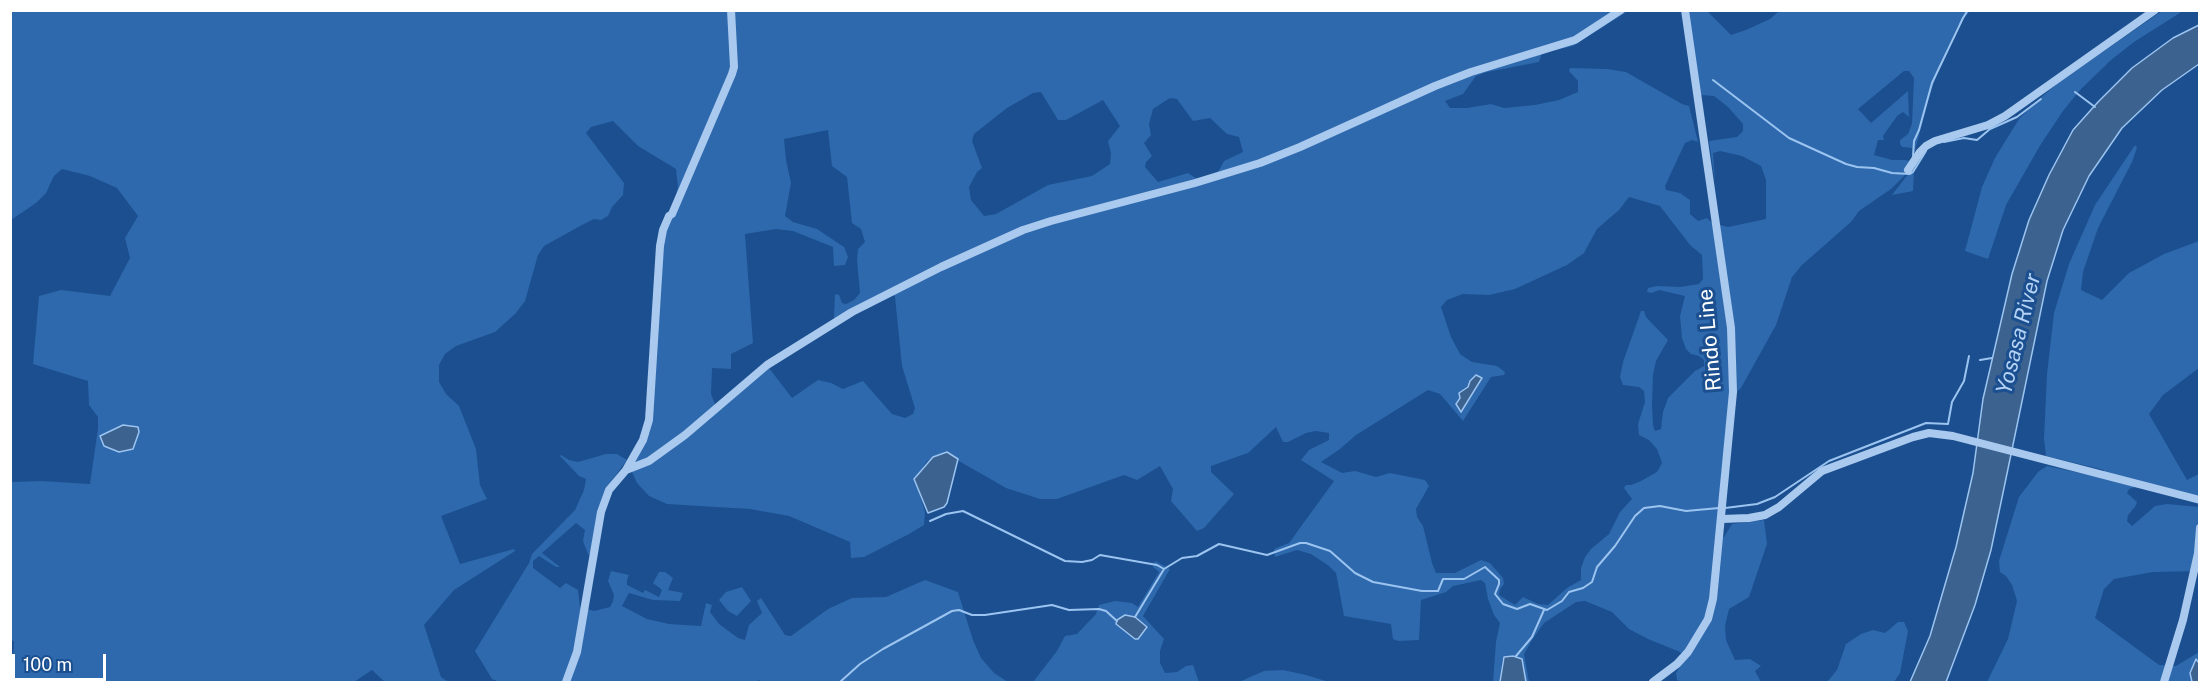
<!DOCTYPE html>
<style>
body{margin:0}
#map{position:relative;width:2210px;height:693px;overflow:hidden;background:#1b4f8f;font-family:"Public Sans",sans-serif}
canvas{display:block}
.frame{position:absolute;inset:0;border:12px solid #fff;pointer-events:none}
.scale{position:absolute;left:12px;top:654px;width:94px;height:27px;box-sizing:border-box;border:3px solid #fff;border-top:0;padding-left:8px;font-size:18px;line-height:21px;white-space:nowrap;color:#fff;-webkit-text-stroke:4px #1b4f8f;paint-order:stroke}
</style>
<div id="map">
<canvas width="2210" height="693"></canvas>
<div class="frame"></div>
<div class="scale">100 m</div>
</div>
<script>
const ctx = document.querySelector('canvas').getContext('2d');
ctx.lineJoin = 'round';
function fillPath(path, color) {
  ctx.fillStyle = color;
  ctx.fill(path, 'evenodd');
}
function shape(rows) {
  const path = new Path2D();
  for (const r of rows) {
    path.moveTo(r[0], r[1]);
    for (let i = 2; i < r.length; i += 2) path.lineTo(r[i], r[i + 1]);
  }
  return path;
}
function trace(path, color, width, dash) {
  ctx.strokeStyle = color;
  ctx.lineWidth = width;
  ctx.lineCap = dash ? 'butt' : 'round';
  ctx.setLineDash(dash || []);
  ctx.stroke(path);
}
function write(font, color, halo, rows, align = 'center') {
  ctx.font = font + ' "Public Sans",sans-serif';
  ctx.lineWidth = 6;
  ctx.setLineDash([]);
  ctx.textBaseline = 'middle';
  ctx.strokeStyle = halo;
  ctx.fillStyle = color;
  for (const [text, x, y, turn = 0] of rows) {
    ctx.save();
    ctx.translate(x, y);
    ctx.rotate((+turn || 0) * Math.PI / 180);
    ctx.textAlign = isNaN(turn) ? turn : align;
    if (halo) ctx.strokeText(text, 0, 0);
    ctx.fillText(text, 0, 0);
    ctx.restore();
  }
}
fillPath(shape([
 [11,11,1628,11,1573,46,1542,53,1539,62,1487,72,1476,76,1463,94,1445,101,1450,108,1467,108,1491,104,1504,108,1535,105,1559,100,1578,92,1578,81,1569,71,1570,68,1607,69,1626,72,1682,104,1689,106,1698,142,1692,140,1685,143,1665,186,1666,190,1680,193,1690,200,1690,214,1698,221,1707,218,1712,223,1728,227,1766,219,1766,180,1761,166,1742,156,1720,151,1713,153,1715,182,1709,141,1737,137,1743,131,1743,124,1728,107,1714,96,1701,95,1688,11,1707,11,1731,35,1746,30,1770,19,1779,11,1970,11,1958,25,1942,60,1930,94,1914,154,1912,155,1912,148,1902,147,1900,144,1900,140,1908,134,1912,124,1914,78,1909,71,1904,71,1858,109,1871,123,1908,91,1909,117,1903,112,1897,116,1883,136,1884,140,1878,140,1874,155,1892,160,1905,160,1910,161,1910,166,1904,176,1891,189,1859,211,1851,222,1802,265,1792,277,1776,325,1741,388,1731,397,1718,537,1724,537,1732,524,1764,520,1767,544,1749,597,1729,609,1725,626,1726,640,1735,660,1750,659,1761,666,1755,671,1761,682,1681,682,1677,680,1676,673,1685,658,1680,652,1648,639,1629,629,1612,612,1585,601,1576,602,1544,623,1532,640,1524,654,1529,682,1526,682,1522,659,1502,660,1500,682,1493,682,1496,642,1500,623,1494,615,1488,599,1485,583,1481,580,1453,586,1446,592,1421,600,1419,640,1398,641,1393,639,1391,624,1344,616,1336,573,1329,566,1311,554,1297,550,1275,557,1274,549,1289,543,1334,481,1301,460,1309,450,1329,440,1329,433,1316,431,1306,433,1288,442,1283,442,1276,427,1248,453,1211,466,1211,472,1234,494,1204,528,1197,531,1171,501,1173,489,1160,466,1137,480,1124,475,1057,499,1040,499,1006,488,952,457,942,455,927,461,915,478,925,512,924,525,909,534,864,557,851,558,850,542,789,516,750,509,667,504,649,496,637,483,632,472,634,459,650,432,663,242,678,187,676,169,638,146,613,121,591,127,586,133,624,183,623,195,612,207,608,216,601,220,594,219,582,225,544,246,538,255,525,301,516,313,495,332,456,346,445,354,439,365,439,382,446,394,459,406,476,449,480,485,487,499,441,516,460,564,514,549,515,551,454,590,424,625,441,677,447,681,456,682,385,682,372,670,354,682,12,682,14,642,10,638,11,482,42,481,90,484,98,428,98,417,89,405,88,381,33,364,39,296,61,290,110,296,130,258,125,238,138,216,117,188,90,176,62,169,54,176,46,193,36,203,11,220],
 [1041,92,1058,120,1066,120,1103,100,1120,126,1108,141,1111,153,1110,164,1092,176,1048,185,996,214,984,216,971,200,969,187,977,172,982,168,972,141,974,134,1007,108,1033,93],
 [1170,98,1177,99,1193,121,1210,118,1227,134,1239,137,1243,152,1224,161,1218,172,1197,179,1188,173,1158,182,1145,167,1146,162,1152,156,1144,143,1151,135,1149,124,1153,109],
 [828,130,832,166,847,177,852,223,861,229,865,242,858,249,857,260,860,293,854,300,846,304,842,303,839,295,835,294,834,317,835,319,890,289,895,297,902,366,915,408,913,414,905,418,892,414,863,381,843,389,831,383,818,380,792,398,769,368,723,406,715,404,711,394,712,368,731,369,731,354,753,343,745,234,776,229,793,231,833,247,834,266,845,265,848,257,844,247,817,229,793,222,785,216,791,183,786,160,784,139],
 [1629,197,1660,206,1690,245,1702,255,1703,279,1699,284,1680,287,1657,286,1648,288,1647,292,1652,293,1659,290,1685,296,1680,316,1682,338,1686,349,1691,354,1699,356,1704,360,1704,366,1695,371,1668,398,1663,412,1661,429,1655,431,1653,425,1652,404,1653,375,1656,361,1668,340,1646,317,1644,311,1641,311,1623,362,1620,377,1623,385,1639,387,1644,391,1645,402,1638,424,1639,435,1649,440,1657,449,1662,463,1657,472,1641,481,1631,485,1626,485,1624,488,1632,499,1620,512,1609,534,1591,549,1585,557,1581,568,1581,580,1567,588,1548,605,1538,604,1523,597,1515,605,1499,595,1500,589,1504,584,1503,578,1490,563,1481,560,1455,573,1436,573,1432,563,1423,526,1417,517,1416,509,1429,486,1425,480,1390,473,1376,477,1355,471,1342,473,1321,462,1340,449,1356,435,1428,390,1440,394,1463,421,1491,377,1504,375,1505,372,1497,366,1472,362,1460,354,1451,337,1441,307,1447,300,1463,294,1489,295,1515,289,1567,265,1584,253,1597,229,1619,210],
 [1482,379,1475,391,1461,412,1456,402,1468,387,1470,381],
 [123,425,139,432,133,449,100,436],
 [2162,11,2183,11,2134,42,2111,60,2080,90,2063,111,2041,144,2006,205,1988,259,1965,251,1982,187,1995,158,2019,119,2038,100,2059,82],
 [2135,145,2137,148,2132,162,2098,228,2083,272,2081,290,2102,300,2129,273,2164,254,2199,241,2199,368,2163,395,2149,414,2187,480,2199,474,2199,498,2146,484,2129,489,2127,493,2137,502,2135,507,2128,515,2127,521,2132,526,2155,506,2167,504,2199,507,2199,571,2153,572,2114,579,2104,589,2095,618,2159,665,2176,666,2199,652,2199,663,2196,660,2190,673,2192,682,1987,682,2008,639,2017,601,2012,585,2006,576,2000,572,1999,561,2019,497,2038,472,2047,466,2104,478,2104,470,2046,456,2044,439,2047,374,2054,313,2069,264,2095,205],
 [1912,169,1914,169,1913,191,1892,195],
 [606,454,617,454,627,460,609,484,602,500,591,555,588,554,583,541,585,530,576,523,542,553,560,567,556,567,539,556,533,561,533,568,560,588,566,583,578,590,580,607,594,611,610,607,613,601,614,595,608,581,611,571,629,575,627,580,627,585,643,593,645,590,659,597,662,590,653,583,659,572,665,572,673,578,668,590,683,593,680,601,653,600,629,593,622,606,647,619,669,624,701,626,706,603,712,605,710,612,719,624,738,638,745,640,749,625,762,613,757,601,761,598,785,635,791,636,828,609,852,598,886,597,925,580,958,592,973,640,981,658,994,673,1008,682,761,682,759,680,756,682,500,682,492,679,475,651,529,563,532,554,575,510,584,490,586,479,579,476,560,456,561,455,569,460,578,462],
 [1155,561,1170,569,1143,616,1164,639,1160,651,1160,663,1165,673,1177,672,1186,666,1193,665,1199,682,1033,682,1057,651,1065,636,1077,634,1096,614,1099,605,1115,601,1132,603,1138,607,1159,572,1153,567],
 [1135,617,1147,627,1131,636,1116,624],
 [742,587,751,601,737,616,728,611,719,600,726,592],
 [1898,622,1904,622,1908,631,1900,673,1894,682,1827,682,1837,670,1846,644,1861,634,1873,630,1885,633],
 [1283,670,1306,675,1329,682,1239,682,1264,671]
]), '#2e69ad');
const water = shape([
 [2199,25,2199,64,2162,90,2122,128,2089,176,2063,230,2047,281,2004,488,1991,550,1975,605,1946,682,1910,682,1930,636,1956,547,1973,473,1983,399,2012,274,2029,220,2049,175,2073,130,2098,102,2132,68,2173,38,2199,25],
 [1476,375,1482,378,1461,412,1456,404,1460,398,1459,393,1468,387,1470,381,1476,375],
 [123,425,138,427,139,432,133,449,119,452,104,446,100,436,123,425],
 [947,452,958,459,947,503,944,507,928,513,914,479,933,457,947,452],
 [1125,615,1135,617,1147,627,1138,639,1135,639,1116,624,1117,620,1125,615],
 [1513,656,1522,659,1526,682,1500,682,1504,657,1513,656],
 [2196,659,2199,663,2199,682,2192,682,2190,673,2196,659]
]);
fillPath(water, '#3c6290');
trace(water, '#9cc4f0', 1.5);
trace(shape([
 [1713,80,1789,138,1846,164,1857,167,1874,168,1892,173,1910,174,1913,172,1926,151],
 [2075,92,2095,107],
 [1944,142,1964,138,1977,140,1990,129,2017,117,2041,99],
 [1913,157,1914,141,1919,130,1932,83,1963,18,1968,10],
 [1980,360,1992,358],
 [1725,508,1757,504,1775,497,1829,461,1926,423,1948,424,1952,402,1964,381,1969,356],
 [930,521,946,514,963,511,1065,561,1082,562,1092,560,1100,555,1157,565,1164,569,1182,558,1197,556,1219,544,1267,555,1300,543,1306,543,1330,551,1355,573,1373,582,1422,591,1438,591,1443,579,1464,579,1485,567,1499,580,1499,584,1495,594,1503,604,1517,609,1530,604,1547,610,1562,601,1569,592,1583,588,1592,582,1597,567,1615,546,1635,516,1644,508,1660,506,1686,511,1719,508],
 [1135,617,1164,569],
 [1516,656,1532,637,1544,610],
 [840,682,860,664,883,649,952,611,959,610,972,615,985,615,1052,605,1069,610,1099,609,1106,611,1117,621]
]), '#9cc4f0', 2);
trace(shape([
 [1908,170,1920,152,1926,146,1935,141,1988,125,2005,116,2155,10],
 [626,470,643,440,649,420,660,246,663,230,669,216,672,214,732,74,734,67,731,10],
 [1722,519,1749,518,1765,515,1779,507,1822,471,1913,437,1929,433,1953,436,2200,500],
 [566,682,577,652,601,512,609,490,626,470,649,461,685,435,767,365,852,312,941,267,1023,230,1051,221,1195,183,1260,163,1300,147,1435,86,1471,72,1575,40,1621,10],
 [1653,682,1677,664,1688,652,1708,619,1713,599,1733,392,1731,328,1685,10],
 [2164,682,2183,620,2198,553,2200,528]
]), '#a9c9ee', 8);
write('21px', '#fff', '#1b4f8f', [
 ["Rindo Line",1710,340,-95]
]);
write('italic 22px', '#b5d3f5', '#1b4f8f', [
 ["Yosasa River",2019,334,-76]
]);
</script>
